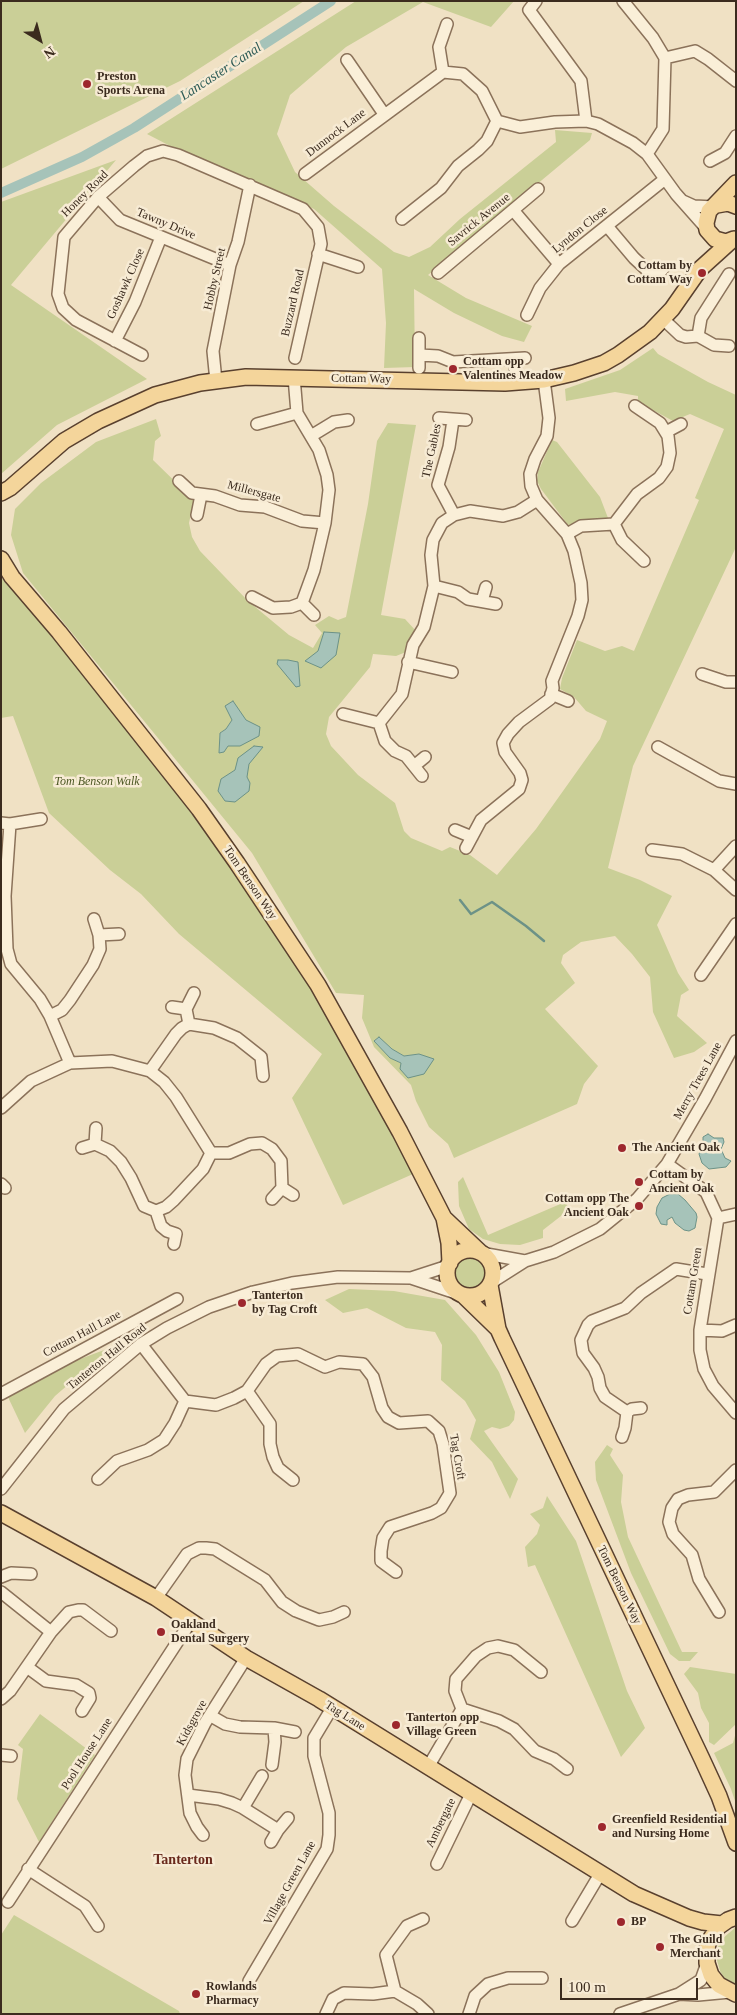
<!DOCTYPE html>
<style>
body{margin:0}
#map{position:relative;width:737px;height:2015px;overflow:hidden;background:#f0e1c4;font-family:Georgia,serif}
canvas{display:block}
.frame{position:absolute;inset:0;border:2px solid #3b2b1e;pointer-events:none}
.north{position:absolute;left:15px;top:15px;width:50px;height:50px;-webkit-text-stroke:4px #f7ebd4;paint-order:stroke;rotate:143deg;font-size:14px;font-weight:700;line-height:20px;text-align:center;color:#3b2b1e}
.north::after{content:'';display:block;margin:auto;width:18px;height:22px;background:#3b2b1e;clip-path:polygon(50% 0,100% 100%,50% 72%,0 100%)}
.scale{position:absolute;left:560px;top:1978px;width:138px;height:22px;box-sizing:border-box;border:2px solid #3b2b1e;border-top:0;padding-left:6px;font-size:15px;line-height:18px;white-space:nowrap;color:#3b2b1e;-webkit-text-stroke:4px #f7ebd4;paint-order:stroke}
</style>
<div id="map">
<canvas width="737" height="2015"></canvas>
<div class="frame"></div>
<div class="north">N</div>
<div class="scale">100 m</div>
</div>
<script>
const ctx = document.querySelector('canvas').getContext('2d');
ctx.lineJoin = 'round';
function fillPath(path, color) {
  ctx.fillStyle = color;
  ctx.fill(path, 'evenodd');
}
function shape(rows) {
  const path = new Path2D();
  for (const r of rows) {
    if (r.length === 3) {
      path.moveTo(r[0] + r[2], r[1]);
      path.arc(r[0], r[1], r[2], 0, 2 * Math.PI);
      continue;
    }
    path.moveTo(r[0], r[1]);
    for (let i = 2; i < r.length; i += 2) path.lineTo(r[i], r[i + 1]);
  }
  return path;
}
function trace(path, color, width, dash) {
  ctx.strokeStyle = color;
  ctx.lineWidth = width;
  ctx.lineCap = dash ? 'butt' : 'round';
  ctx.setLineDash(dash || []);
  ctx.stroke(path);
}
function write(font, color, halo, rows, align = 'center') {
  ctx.font = font + ' Georgia,serif';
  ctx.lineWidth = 5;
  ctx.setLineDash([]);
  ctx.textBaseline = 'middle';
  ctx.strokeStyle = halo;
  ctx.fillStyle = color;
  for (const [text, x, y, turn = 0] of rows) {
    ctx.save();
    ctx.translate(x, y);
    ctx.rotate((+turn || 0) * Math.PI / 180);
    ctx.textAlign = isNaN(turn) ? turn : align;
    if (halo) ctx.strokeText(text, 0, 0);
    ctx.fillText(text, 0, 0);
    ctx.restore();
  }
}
fillPath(shape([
 [1,1,304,1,180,81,1,169],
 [356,1,514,1,491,27,423,2,346,47,290,95,277,134,295,172,334,206,394,252,409,257,430,247,460,219,556,142,555,130,592,133,590,140,428,275,466,298,532,326,524,342,502,336,454,313,414,289,415,367,384,368,386,323,382,269,314,209,176,149,147,134],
 [116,160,11,285,147,379,57,425,1,474,1,202],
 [653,348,658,354,708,382,736,395,736,547,633,766,608,868,640,880,672,896,657,925,678,973,689,990,681,995,677,1016,707,1043,694,1052,674,1058,653,1012,650,977,632,954,615,936,581,942,563,955,561,963,575,983,545,1009,598,1066,584,1084,577,1104,454,1158,448,1144,429,1127,416,1101,411,1085,374,1047,362,1018,364,995,336,993,252,853,23,573,11,535,15,509,41,483,96,442,156,419,161,436,155,441,153,460,194,500,189,523,192,537,200,551,248,601,289,635,313,648,322,633,315,625,329,616,338,620,346,617,368,504,377,441,388,423,416,425,381,615,405,619,416,631,406,652,396,656,373,654,370,667,329,717,326,734,331,746,358,775,395,803,404,831,411,838,442,851,450,847,470,855,497,875,536,829,600,739,607,721,586,711,574,697,560,689,562,678,577,640,605,651,622,646,634,651,699,500,695,498,724,429,690,414,673,421,638,402,638,396,615,392,566,401,565,389,620,370],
 [232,720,240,746,228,746,219,753,220,733,226,729],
 [379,1038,392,1049,404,1056,419,1054,400,1069,401,1063,390,1058,375,1041],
 [552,440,557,442,600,497,608,518,578,522,568,525,541,489,537,481,538,472],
 [1,577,55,637,234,868,317,990,394,1135,413,1174,343,1205,292,1098,322,1054,179,934,141,894,110,870,49,813,13,716,1,718],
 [463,1177,488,1235,565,1202,570,1209,543,1230,543,1238,520,1245,500,1244,483,1239,469,1229,459,1206,458,1182],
 [470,1273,16],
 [349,1289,394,1291,445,1300,476,1335,499,1372,515,1412,514,1420,509,1426,500,1429,492,1427,484,1431,518,1479,510,1499,492,1462,470,1439,476,1420,465,1401,441,1380,442,1345,435,1332,406,1328,367,1308,343,1313,325,1300],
 [112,1347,55,1396,25,1433,7,1395,51,1370],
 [607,1445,613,1449,610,1455,623,1475,621,1502,628,1537,682,1652,698,1652,690,1661,679,1661,670,1654,631,1573,596,1480,595,1462],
 [547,1496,576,1541,627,1691,645,1728,621,1757,535,1565,528,1567,525,1547,537,1534,540,1525,530,1514,543,1508],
 [690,1667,736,1674,736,1724,714,1745,709,1742,709,1723,701,1708,698,1693,684,1674],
 [40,1714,95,1755,39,1842,17,1799,23,1749,18,1745],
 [736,1732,736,1804,731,1789,714,1753,733,1743],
 [14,1915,179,2011,180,2014,1,2014,1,1935],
 [736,1927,736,1987,726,1981,720,1971,717,1960,717,1949,722,1939]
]), '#cacf97');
const water = shape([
 [324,632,340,633,336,655,321,668,305,661,318,651,324,632],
 [278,660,288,660,298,662,300,686,296,687,277,664,278,660],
 [233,701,246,720,260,727,259,736,240,746,228,746,224,752,219,753,220,733,226,729,232,720,225,706,233,701],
 [254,746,263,747,249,764,247,777,250,783,249,791,235,802,225,801,218,791,221,779,235,770,238,758,254,746],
 [379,1037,392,1049,404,1056,419,1054,434,1059,424,1074,408,1078,400,1069,401,1063,390,1058,374,1041,379,1037],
 [708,1134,714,1138,723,1138,724,1142,721,1149,725,1158,731,1161,726,1167,709,1169,702,1163,699,1154,703,1144,703,1137,708,1134],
 [670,1194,678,1194,685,1200,696,1213,697,1217,695,1228,689,1231,684,1230,675,1223,672,1217,667,1220,667,1225,661,1224,656,1214,657,1207,662,1198,670,1194]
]);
fillPath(water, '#a6c3b9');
trace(water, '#6c9287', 1);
trace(shape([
 [460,900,471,914,492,902,526,926,544,941]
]), '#6c9287', 2.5);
trace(shape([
 [1,193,82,157,134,128,331,1]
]), '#a6c3b9', 10);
const minor = shape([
 [536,1,529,10,581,81,586,121],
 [623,1,653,38,665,58,663,129,647,154],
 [665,58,695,51,708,59,736,81],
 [347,60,384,114],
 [443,72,439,47,447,24],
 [710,161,725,153,736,136],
 [305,174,443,72,463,74,482,91,497,121,520,127,555,122,586,121,598,124,633,143,647,154,676,194,707,229],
 [98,197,120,220,230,265],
 [683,201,694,206,714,207],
 [513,210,559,264],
 [402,219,441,188,458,166,478,150,487,141,497,121],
 [607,226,634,258,648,271,656,277,663,269],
 [318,254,358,267],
 [438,273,538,189],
 [527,315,540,288,559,264,665,179],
 [663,319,680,335,686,337,698,336,714,345,729,346],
 [698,336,701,318,729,274],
 [115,341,135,302,161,237],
 [142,355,76,320,63,308,58,294,64,237,98,197,134,166,147,156,163,151,178,155,303,209,318,227,321,244,295,358],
 [420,355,438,356,453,362,525,358],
 [515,359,516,383],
 [419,368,419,338],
 [216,381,213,351,230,265,238,242,250,185],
 [439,418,466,420],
 [453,420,449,447,438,485,454,515],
 [257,424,297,413],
 [666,432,681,424],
 [311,436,334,422,348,420],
 [179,481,192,493,215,496,240,505,265,507,302,521,325,523],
 [197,515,201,495],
 [614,524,622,540,644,561],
 [567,534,581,526,614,524,637,494,659,478,667,467,670,453,668,436,660,423,635,406],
 [434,586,458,592,468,599,496,604],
 [252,597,273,608,291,607,302,603,314,570,325,523,329,490,327,475,319,450,297,413,294,377],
 [482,601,486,587],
 [302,603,314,615],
 [408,662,452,672],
 [702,674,726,682,736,682],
 [551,694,568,701],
 [343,714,379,723],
 [658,747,719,781,736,784],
 [414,766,425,757],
 [422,776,406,756,395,751,385,741,379,723,402,694,413,645,424,627,434,586,431,555,433,540,442,523,454,515,470,511,503,516,518,512,537,500],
 [1,823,10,824,41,819],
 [10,824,5,896,7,949,11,964,40,999,50,1016,70,1063],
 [455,830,472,837],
 [466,848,481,820,519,789,522,780,520,773,505,752,503,743,508,734,519,722,550,699,553,688,552,681,578,616,582,600,581,583,574,551,567,534,537,500,531,486,530,474,535,459,547,436,549,418,544,380],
 [652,850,682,854,714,870,736,846],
 [714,870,736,890],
 [99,935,119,934],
 [701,975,736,924],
 [172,1007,186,1009,189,1024],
 [186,1009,194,993],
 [50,1016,62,1010,70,1000,93,965,100,949,99,935,94,919],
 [150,1071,176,1034,182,1028,189,1024,214,1028,237,1038,261,1057,263,1076],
 [1,1108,31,1081,70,1063,112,1061,150,1071,164,1082,176,1097,211,1153,229,1153,250,1144,262,1143,272,1149,281,1161,282,1188,293,1195],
 [95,1144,96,1128],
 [82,1148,95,1144,110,1151,121,1162,131,1178,144,1206,156,1211,161,1226,167,1231,176,1234,174,1244],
 [667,1164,706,1192,718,1218,700,1330,700,1350,704,1369,713,1386,736,1413],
 [1,1184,5,1188],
 [272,1199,282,1188],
 [156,1211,166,1207,174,1200,203,1169,211,1153],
 [718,1218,736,1214],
 [481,1253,525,1261],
 [411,1278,448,1266],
 [492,1282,525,1261,554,1252,600,1229,637,1199,667,1164,705,1099,736,1041],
 [700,1330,722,1331,736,1325],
 [141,1344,185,1401],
 [247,1391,270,1424,270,1444,273,1457,278,1468,293,1480],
 [1,1394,177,1299],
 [627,1412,605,1397,600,1388,598,1377,594,1368,583,1353,581,1340,588,1325,592,1321,625,1308,641,1293,676,1269,707,1274],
 [622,1437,625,1428,627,1412,632,1409,641,1408],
 [98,1479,117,1461,148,1450,164,1440,175,1423,185,1401,216,1405,234,1398,247,1391,266,1364,277,1356,298,1354,325,1367,339,1362,363,1364,373,1377,382,1408,388,1417,399,1423,428,1421,439,1431,443,1444,450,1493,441,1508,432,1513,390,1527,383,1538,381,1551,381,1561,396,1572],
 [1,1489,64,1409,141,1344,167,1328,209,1307,253,1292,292,1283,338,1277,411,1278,459,1294],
 [1,1577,11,1573,31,1574],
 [1,1592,51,1632],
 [156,1598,187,1554,199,1548,206,1548,215,1549,265,1580,282,1602,296,1611,319,1620,333,1617,344,1612],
 [719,1612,699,1579,692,1555,673,1534,669,1522,672,1508,678,1499,688,1495,714,1492,736,1470],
 [27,1667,46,1681,76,1685,89,1693,90,1698,82,1711],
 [1,1699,10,1691,51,1632,69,1612,78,1610,83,1610,111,1631],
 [462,1709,499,1721,514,1729,535,1751,554,1759,567,1769],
 [211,1716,225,1724,240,1727,274,1728,295,1732],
 [1,1755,11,1756],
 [272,1765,275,1742,274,1728],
 [428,1767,462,1709,455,1691,456,1679,476,1656,488,1648,498,1646,514,1650,541,1672],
 [188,1795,219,1799,232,1803,243,1808,278,1830],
 [243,1808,262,1776],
 [203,1835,197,1827,190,1813,185,1775,187,1759,205,1723,246,1658],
 [271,1842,278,1830,288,1818],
 [437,1864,471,1794],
 [28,1869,85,1906,98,1926],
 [8,1902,191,1621],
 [572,1921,600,1874],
 [249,1981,327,1849,329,1835,329,1813,314,1756,314,1738,332,1708],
 [395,1991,386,1955,407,1926,423,1919],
 [679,1994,698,1995,730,1992],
 [326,2014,333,1999,344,1993,373,1994,395,1991,417,2004,428,2014],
 [469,2014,475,1996,488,1984,508,1978,542,1978],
 [620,2014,679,1994,701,1980,707,1963]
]);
const major = shape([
 [717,205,728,203,736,206],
 [734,239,726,242,715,239,707,230,706,223,709,211,736,183],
 [1,493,10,488,64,441,98,421,155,395,200,383,246,377,505,383,544,380,574,373,604,363,618,355,650,332,672,309,700,269,731,241],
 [1,559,12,577,59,632,199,809,237,863,318,985,400,1132,444,1218,449,1243,450,1263],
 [444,1218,480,1252],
 [470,1273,23],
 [490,1285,498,1329,502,1338,702,1759,719,1796,736,1843],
 [464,1296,498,1329],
 [1,1513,156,1598,246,1658,319,1699,634,1894,689,1918,703,1922,722,1924],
 [736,1917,728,1920,718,1927,708,1943,707,1950,707,1963,711,1975,719,1985,736,1994]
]);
trace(minor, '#8b725a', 14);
trace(major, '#59402e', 18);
trace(minor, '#faefd8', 11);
trace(major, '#f4d59b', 15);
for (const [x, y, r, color] of [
 [87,84,5,"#9d272d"],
 [702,273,5,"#9d272d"],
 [453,369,5,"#9d272d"],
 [622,1148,5,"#9d272d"],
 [639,1182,5,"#9d272d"],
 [639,1206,5,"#9d272d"],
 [242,1303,5,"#9d272d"],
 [161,1632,5,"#9d272d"],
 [396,1725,5,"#9d272d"],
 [602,1827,5,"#9d272d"],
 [621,1922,5,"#9d272d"],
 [660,1947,5,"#9d272d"],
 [196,1994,5,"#9d272d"]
]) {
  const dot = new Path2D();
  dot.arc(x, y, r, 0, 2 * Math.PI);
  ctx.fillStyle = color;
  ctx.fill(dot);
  trace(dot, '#f7ebd4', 2);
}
write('bold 12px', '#3b2b1e', '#f7ebd4', [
 ["Preston",97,77],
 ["Sports Arena",97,91],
 ["Cottam by",692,266,"right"],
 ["Cottam Way",692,280,"right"],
 ["Cottam opp",463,362],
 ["Valentines Meadow",463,376],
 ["The Ancient Oak",632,1148],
 ["Cottam by",649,1175],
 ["Ancient Oak",649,1189],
 ["Cottam opp The",629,1199,"right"],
 ["Ancient Oak",629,1213,"right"],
 ["Tanterton",252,1296],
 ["by Tag Croft",252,1310],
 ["Oakland",171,1625],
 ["Dental Surgery",171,1639],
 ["Tanterton opp",406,1718],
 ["Village Green",406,1732],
 ["Greenfield Residential",612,1820],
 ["and Nursing Home",612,1834],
 ["BP",631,1922],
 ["The Guild",670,1940],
 ["Merchant",670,1954],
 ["Rowlands",206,1987],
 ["Pharmacy",206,2001]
], 'left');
write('12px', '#3b2b1e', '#f7ebd4', [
 ["Dunnock Lane",336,133,-37],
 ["Honey Road",85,194,-45],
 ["Savrick Avenue",479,220,-39],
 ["Tawny Drive",166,224,23],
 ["Lyndon Close",580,230,-39],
 ["Hobby Street",215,279,-77],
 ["Goshawk Close",126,284,-66],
 ["Buzzard Road",293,303,-77],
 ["Cottam Way",361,379,1],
 ["The Gables",432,451,-78],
 ["Millersgate",254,492,15],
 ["Tom Benson Way",250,883,56],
 ["Merry Trees Lane",698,1081,-61],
 ["Cottam Green",693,1281,-81],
 ["Cottam Hall Lane",82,1334,-28],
 ["Tanterton Hall Road",107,1357,-39],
 ["Tag Croft",457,1457,80],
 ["Tom Benson Way",619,1585,64],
 ["Tag Lane",345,1716,32],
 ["Kidsgrove",192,1723,-61],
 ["Pool House Lane",87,1754,-57],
 ["Ambergate",441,1823,-64],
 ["Village Green Lane",290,1883,-61]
]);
write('italic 12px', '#4d5824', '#f7ebd4', [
 ["Tom Benson Walk",97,782]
]);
write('italic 14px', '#2d5b56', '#f7ebd4', [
 ["Lancaster Canal",221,72,-33]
]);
write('bold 14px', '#69291c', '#f7ebd4', [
 ["Tanterton",183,1860]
]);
</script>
